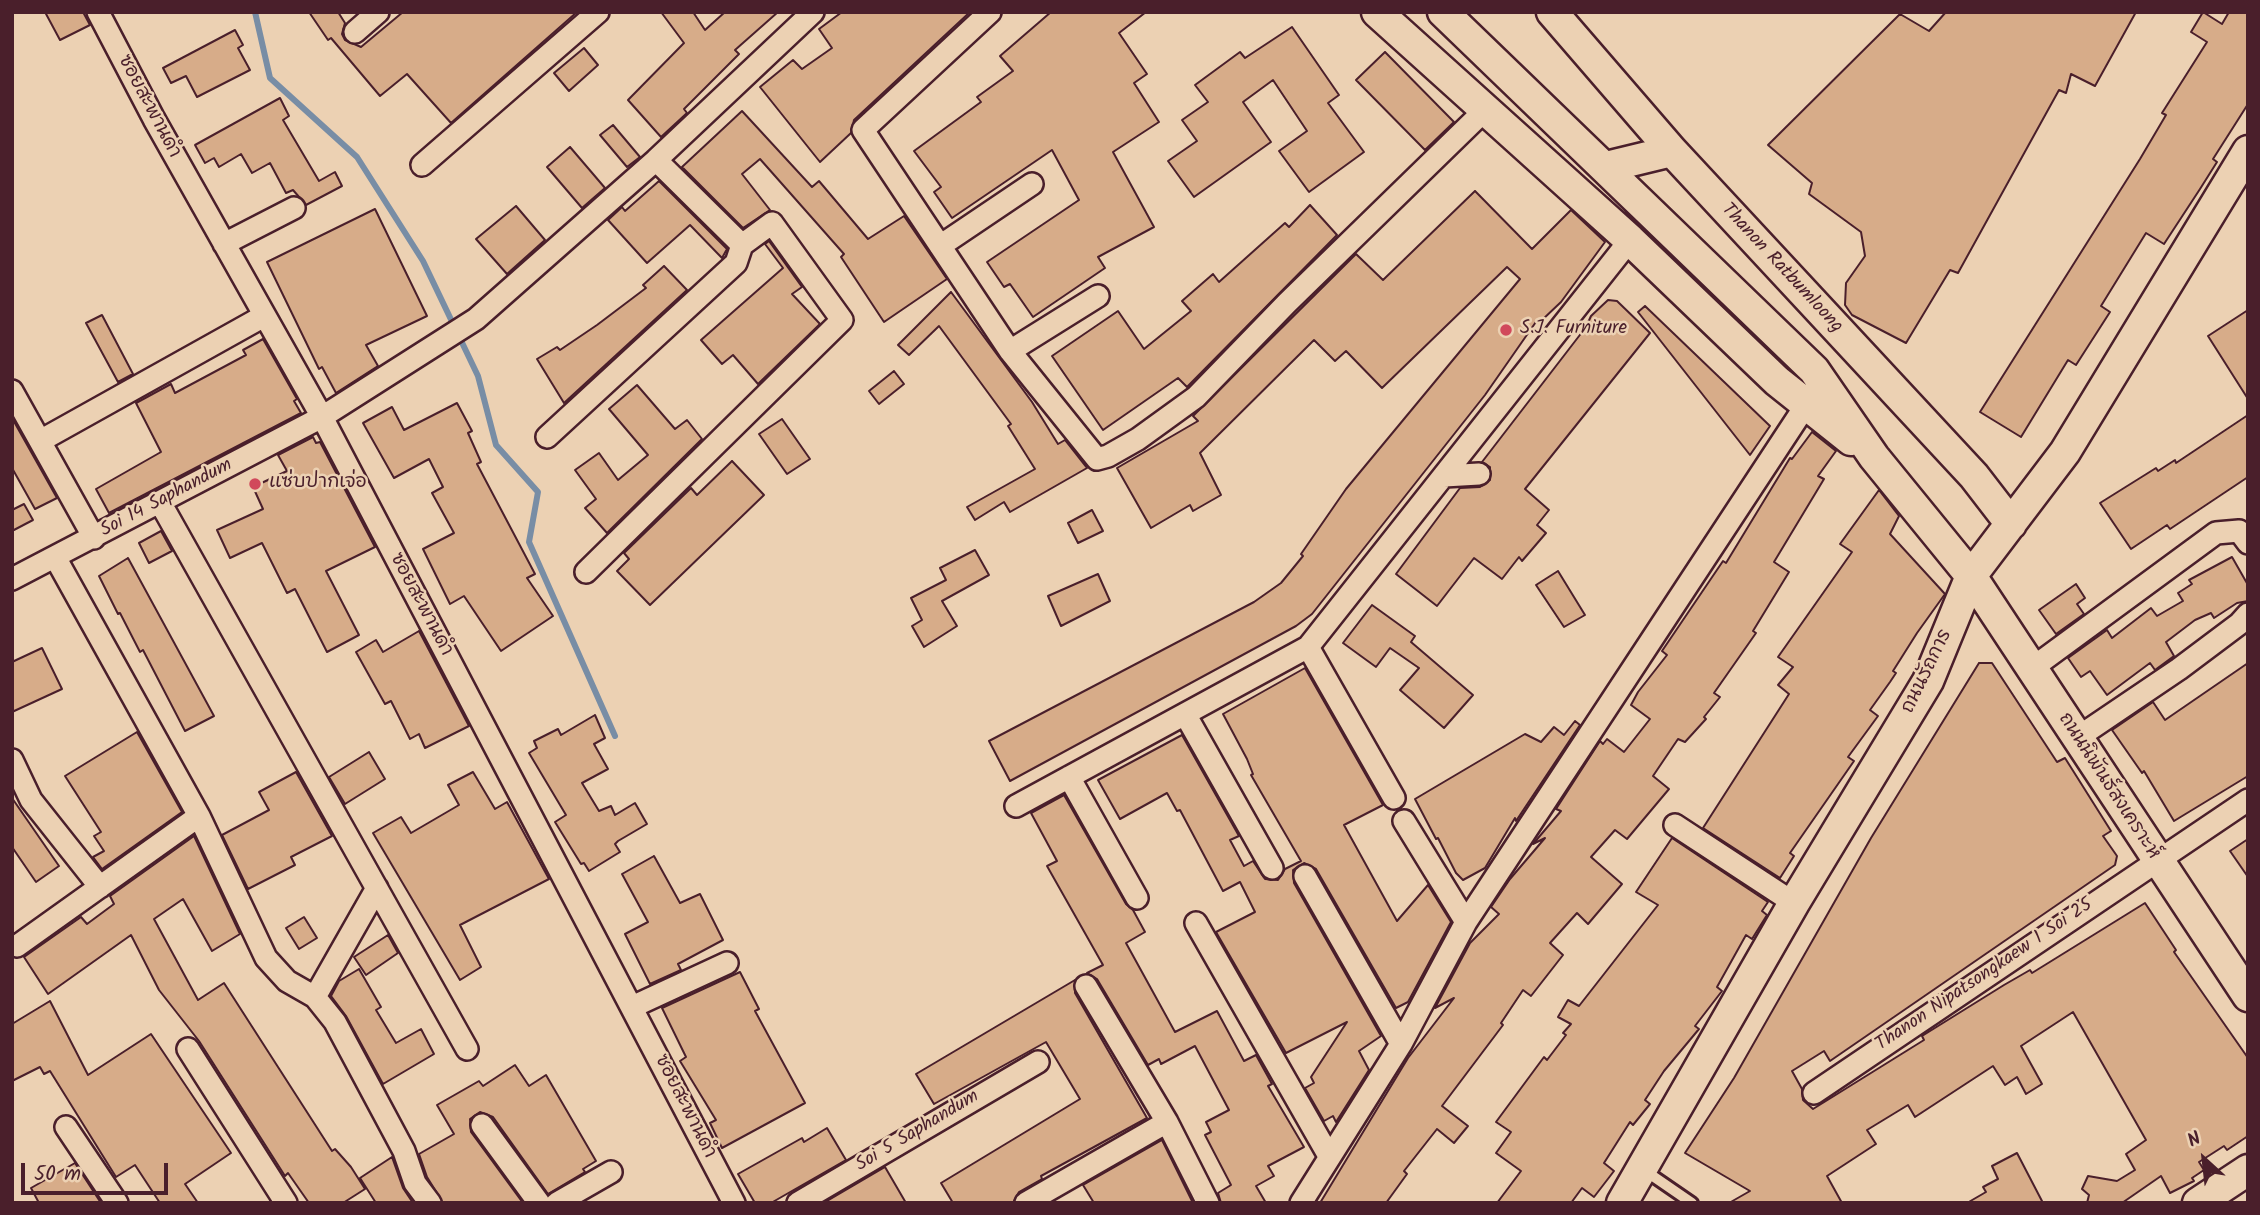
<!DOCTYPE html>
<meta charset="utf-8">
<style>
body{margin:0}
#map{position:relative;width:2260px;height:1215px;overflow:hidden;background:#ecd1b3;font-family:Kalam,sans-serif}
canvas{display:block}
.frame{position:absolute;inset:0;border:14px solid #4a1f2b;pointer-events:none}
.north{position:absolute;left:2169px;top:1124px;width:70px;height:70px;-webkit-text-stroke:5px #ecd1b3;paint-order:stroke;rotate:333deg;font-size:19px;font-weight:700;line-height:28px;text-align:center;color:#4a1f2b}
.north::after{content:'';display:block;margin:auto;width:24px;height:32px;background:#4a1f2b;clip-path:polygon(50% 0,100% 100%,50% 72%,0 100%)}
.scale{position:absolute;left:21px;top:1163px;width:147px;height:32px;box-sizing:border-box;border:4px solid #4a1f2b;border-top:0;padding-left:9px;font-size:21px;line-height:24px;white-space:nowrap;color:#4a1f2b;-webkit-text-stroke:5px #ecd1b3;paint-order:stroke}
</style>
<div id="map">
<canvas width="2260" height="1215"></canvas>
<div class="frame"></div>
<div class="north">N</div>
<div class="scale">50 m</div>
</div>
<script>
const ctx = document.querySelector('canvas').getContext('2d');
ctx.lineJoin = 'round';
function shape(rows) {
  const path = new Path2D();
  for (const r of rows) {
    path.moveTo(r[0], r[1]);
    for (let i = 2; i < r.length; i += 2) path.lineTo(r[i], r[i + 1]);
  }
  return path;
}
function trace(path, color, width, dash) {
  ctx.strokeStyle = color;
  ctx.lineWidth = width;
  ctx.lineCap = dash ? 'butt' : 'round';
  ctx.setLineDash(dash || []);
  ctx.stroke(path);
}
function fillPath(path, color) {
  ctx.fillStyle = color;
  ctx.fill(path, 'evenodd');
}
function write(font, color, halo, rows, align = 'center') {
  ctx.font = font + ' Kalam,"Playpen Sans Thai",sans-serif';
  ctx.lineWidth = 5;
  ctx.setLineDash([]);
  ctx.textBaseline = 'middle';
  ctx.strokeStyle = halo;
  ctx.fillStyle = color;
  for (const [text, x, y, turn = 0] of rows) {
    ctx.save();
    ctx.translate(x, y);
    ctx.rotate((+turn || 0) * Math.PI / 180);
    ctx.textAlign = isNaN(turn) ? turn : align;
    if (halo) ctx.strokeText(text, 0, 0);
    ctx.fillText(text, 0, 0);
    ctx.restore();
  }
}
trace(shape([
 [255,12,270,78,357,157,423,261,478,376,496,445,538,492,529,542,615,736]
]), '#788da5', 6);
const building = shape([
 [45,12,83,12,90,25,60,40,45,12],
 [309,12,338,12,345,23,342,34,345,40,361,47,403,12,577,12,451,123,407,74,380,96,331,38,328,40,309,12],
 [661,12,693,12,705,30,725,12,778,12,735,50,739,54,684,109,687,113,661,137,628,100,684,43,661,12],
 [842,12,970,12,854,120,851,133,820,162,760,87,793,60,802,69,832,48,819,29,842,12],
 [1051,12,1146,12,1119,33,1147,74,1134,83,1159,122,1113,152,1154,227,1098,257,1105,268,1033,317,1010,284,1004,287,987,262,1079,200,1052,150,952,218,934,192,941,187,914,151,981,102,977,97,1013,71,1000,56,1051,12],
 [1946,12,2136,12,2095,86,2071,74,2066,93,2059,90,1958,273,1950,270,1906,343,1852,315,1845,305,1846,283,1865,256,1861,232,1809,194,1812,183,1768,145,1900,14,1929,31,1946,12],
 [2203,12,2222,24,2229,12,2248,12,2248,104,2213,159,2217,162,2200,189,2164,244,2146,233,2101,306,2110,312,2076,365,2068,360,2021,437,1980,412,2140,159,2166,115,2162,113,2207,42,2191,32,2203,12],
 [1292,27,1339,95,1328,103,1364,152,1309,192,1279,151,1307,131,1273,80,1243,102,1271,142,1194,197,1168,161,1197,141,1182,120,1208,102,1195,85,1240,52,1245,58,1292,27],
 [235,30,243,45,238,48,250,70,197,97,186,76,171,83,163,68,235,30],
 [584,48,598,65,569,91,554,73,584,48],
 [1385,52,1454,122,1425,150,1356,80,1385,52],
 [280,98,289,116,283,120,319,181,335,172,342,186,306,205,293,190,286,193,270,163,252,173,241,154,219,167,214,158,205,163,195,145,280,98],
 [742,111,812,187,819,181,868,239,904,216,947,279,884,322,841,257,844,254,760,159,742,174,770,210,743,228,682,167,742,111],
 [613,125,640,157,627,167,600,135,613,125],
 [570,147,605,188,582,208,547,167,570,147],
 [659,181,727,249,722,258,690,225,647,263,608,220,622,207,625,211,659,181],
 [1475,191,1532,249,1571,210,1605,242,1561,302,1541,321,1538,319,1485,395,1312,614,1296,626,1010,781,989,741,1254,602,1281,583,1303,556,1301,554,1346,489,1520,279,1507,267,1382,388,1346,351,1335,361,1314,340,1200,453,1221,495,1193,511,1190,505,1151,528,1117,468,1198,421,1193,416,1356,254,1383,280,1475,191],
 [1310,205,1337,235,1187,387,1178,378,1103,430,1052,356,1118,311,1144,349,1191,311,1182,301,1213,274,1219,282,1285,223,1289,227,1310,205],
 [516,206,545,240,507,274,476,239,516,206],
 [375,209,427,316,366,345,378,366,336,393,322,367,319,369,267,262,375,209],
 [769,241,802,287,792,294,820,324,758,384,733,355,722,364,701,340,783,268,765,244,769,241],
 [664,266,687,290,564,403,537,359,557,347,560,350,597,325,646,288,643,285,664,266],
 [951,292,1032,402,1058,444,1065,440,1087,468,1010,512,1004,502,975,520,967,507,1035,469,1008,426,1011,424,939,326,909,355,898,345,951,292],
 [1608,300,1617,301,1650,333,1525,489,1549,510,1537,525,1546,533,1522,561,1519,557,1502,579,1474,558,1437,606,1396,574,1460,488,1480,487,1490,480,1490,467,1482,462,1586,327,1591,316,1608,300],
 [1645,306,1770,426,1750,455,1638,312,1645,306],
 [2248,310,2248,399,2208,336,2248,310],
 [102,315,133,374,118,382,86,323,102,315],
 [263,339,297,399,294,401,301,413,109,513,96,489,161,452,136,403,171,384,175,393,246,355,243,350,263,339],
 [894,371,904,384,879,404,869,391,894,371],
 [637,385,675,429,687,420,702,439,607,533,585,508,596,499,575,470,599,453,618,480,648,455,609,409,637,385],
 [457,403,472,431,468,433,481,462,477,464,535,574,527,578,553,616,501,651,464,596,450,604,423,549,454,533,432,493,443,487,429,459,394,478,363,423,392,407,404,430,457,403],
 [2248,415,2248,477,2170,529,2167,525,2131,549,2100,503,2156,468,2158,471,2175,460,2176,463,2248,415],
 [12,418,57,498,35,509,12,468,12,418],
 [782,419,810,459,787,474,759,434,782,419],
 [1812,432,1836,451,1818,476,1824,479,1774,562,1789,572,1753,631,1756,633,1714,693,1720,697,1704,717,1706,719,1685,742,1678,739,1653,776,1669,789,1627,839,1615,830,1591,857,1622,884,1588,924,1577,913,1550,943,1563,955,1531,996,1523,990,1501,1023,1503,1025,1442,1106,1468,1126,1454,1143,1437,1129,1404,1171,1407,1174,1386,1203,1320,1203,1408,1058,1454,998,1435,1008,1470,943,1499,914,1491,907,1510,879,1545,838,1533,844,1561,811,1556,809,1600,741,1603,744,1607,739,1624,752,1650,719,1631,705,1638,692,1667,655,1662,651,1723,561,1726,563,1790,458,1792,459,1812,432],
 [313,437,316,443,320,442,375,547,326,571,359,635,327,652,295,589,287,593,262,543,230,558,217,530,263,509,253,487,287,471,278,455,313,437],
 [732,461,764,495,650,605,617,571,629,559,624,553,691,488,697,495,732,461],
 [1879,490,1899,516,1890,534,1945,594,1917,633,1893,671,1896,673,1890,682,1870,710,1878,716,1848,757,1854,761,1790,853,1794,856,1780,878,1703,828,1789,694,1778,685,1793,667,1778,657,1852,552,1840,544,1879,490],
 [24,504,33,520,12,531,12,510,24,504],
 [1092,510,1103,531,1078,543,1068,523,1092,510],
 [161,531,172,551,149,563,139,543,161,531],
 [975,550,989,575,942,601,957,626,924,647,912,626,922,620,911,598,946,580,940,568,975,550],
 [2232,557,2248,585,2248,601,2237,603,2214,618,2211,613,2195,620,2166,642,2174,656,2155,670,2150,663,2107,695,2090,671,2081,677,2068,658,2107,630,2112,638,2151,608,2157,616,2183,601,2178,593,2192,584,2189,580,2232,557],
 [128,558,214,716,185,731,143,650,140,652,120,613,118,614,99,576,128,558],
 [1558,571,1585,615,1564,627,1536,585,1558,571],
 [1098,574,1110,601,1061,626,1048,596,1098,574],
 [2076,584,2085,598,2077,604,2084,614,2056,634,2039,610,2076,584],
 [1372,605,1415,636,1411,642,1473,695,1444,728,1400,690,1419,668,1390,648,1376,667,1343,643,1372,605],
 [419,631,469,726,425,748,419,734,410,739,391,701,385,704,356,652,376,640,383,652,419,631],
 [42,648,62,689,12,712,12,662,42,648],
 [1979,663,1992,663,2057,762,2065,758,2111,831,2103,836,2117,856,2115,865,1830,1061,1824,1051,1792,1071,1802,1089,1803,1100,1813,1109,1924,1040,1922,1036,2004,985,2030,970,2032,973,2145,903,2176,950,2174,952,2248,1058,2248,1136,2227,1150,2224,1146,2199,1162,2204,1170,2192,1178,2194,1181,2170,1193,2161,1176,2122,1203,2087,1203,2089,1195,2082,1189,2088,1176,2117,1181,2135,1170,2126,1154,2146,1140,2073,1012,2021,1046,2042,1084,2026,1094,2017,1077,2005,1085,1993,1066,1915,1117,1908,1105,1867,1130,1876,1144,1827,1176,1842,1203,1729,1203,1750,1191,1685,1153,1734,1078,1871,838,1979,663],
 [2248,663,2248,776,2174,821,2144,771,2142,773,2112,730,2153,702,2165,720,2248,663],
 [1305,668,1383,805,1344,825,1397,921,1428,885,1451,922,1408,1002,1396,1008,1316,869,1304,863,1293,870,1294,883,1381,1036,1359,1051,1369,1070,1336,1122,1333,1116,1324,1121,1305,1088,1314,1083,1311,1077,1347,1022,1286,1053,1216,932,1255,912,1240,882,1223,891,1180,810,1177,811,1167,793,1120,819,1098,780,1182,735,1239,836,1230,840,1244,866,1253,861,1265,879,1278,880,1285,869,1301,861,1251,775,1253,774,1247,759,1223,714,1305,668],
 [595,715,605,738,594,744,608,769,582,783,599,811,611,806,615,815,635,803,647,824,618,841,615,844,620,852,589,871,584,863,581,864,555,822,566,815,529,753,537,748,534,741,558,729,561,735,595,715],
 [1575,721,1580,725,1516,821,1515,818,1485,868,1463,880,1456,873,1438,838,1436,839,1415,799,1525,734,1541,742,1554,727,1564,735,1575,721],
 [137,732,182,812,102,869,93,857,104,851,94,836,101,832,65,776,137,732],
 [369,752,385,779,345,804,329,777,369,752],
 [296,772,332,836,291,857,295,865,248,889,222,835,269,810,259,792,296,772],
 [473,772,495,809,507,802,549,879,460,925,481,967,460,980,373,833,401,817,411,833,459,805,448,785,473,772],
 [1064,795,1126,904,1133,910,1145,932,1126,943,1175,1032,1217,1011,1244,1061,1256,1055,1272,1084,1268,1086,1304,1147,1268,1166,1274,1176,1256,1186,1266,1203,1221,1203,1218,1193,1231,1185,1205,1135,1211,1132,1206,1122,1229,1110,1195,1046,1161,1064,1159,1059,1148,1065,1097,979,1087,973,1103,965,1047,866,1057,861,1031,813,1064,795],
 [12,798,59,866,36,882,12,847,12,798],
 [194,836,240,934,212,951,183,899,154,919,198,1000,224,983,332,1151,335,1149,351,1167,365,1189,343,1203,309,1203,288,1173,285,1176,199,1041,159,990,131,935,48,994,24,957,81,917,87,924,114,904,110,896,194,836],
 [1672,838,1768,902,1762,911,1767,915,1752,939,1746,935,1717,987,1722,991,1695,1026,1699,1029,1664,1071,1645,1100,1650,1104,1633,1125,1630,1122,1604,1163,1614,1171,1594,1197,1582,1188,1571,1203,1497,1203,1521,1171,1496,1153,1511,1132,1496,1122,1544,1057,1547,1060,1566,1035,1563,1033,1571,1024,1558,1017,1568,1000,1579,1006,1658,905,1636,892,1672,838],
 [2248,839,2248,877,2230,851,2248,839],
 [654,856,680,903,700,894,723,940,678,964,681,970,650,984,625,934,648,922,622,874,654,856],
 [304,917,317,938,299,949,286,928,304,917],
 [388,935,398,953,366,975,354,957,388,935],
 [359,969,381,1007,376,1010,396,1043,421,1029,434,1054,383,1084,346,1016,331,996,339,981,359,969],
 [740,972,759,1009,755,1011,805,1103,722,1148,710,1123,716,1120,680,1061,686,1057,662,1008,740,972],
 [1075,980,1075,993,1147,1118,1041,1176,1042,1179,1019,1192,1013,1203,953,1203,941,1183,1080,1099,1046,1042,934,1104,916,1074,1075,980],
 [50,1001,88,1075,151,1034,231,1153,185,1184,198,1203,160,1203,135,1165,116,1177,50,1071,44,1074,40,1067,12,1081,12,1024,50,1001],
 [515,1065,529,1086,546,1075,596,1161,583,1169,585,1172,548,1194,493,1117,480,1112,470,1119,471,1132,523,1203,443,1203,427,1177,419,1154,454,1134,437,1105,479,1081,483,1086,515,1065],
 [827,1128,846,1160,771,1203,755,1203,738,1174,802,1138,804,1142,827,1128],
 [1162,1140,1193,1203,1094,1203,1083,1185,1162,1140],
 [2017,1153,2043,1203,1967,1203,1986,1192,1983,1187,1998,1179,1992,1166,2017,1153],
 [392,1157,403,1188,413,1203,376,1203,360,1178,392,1157],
 [75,1163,101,1203,39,1203,31,1188,75,1163],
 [885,1167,906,1203,828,1203,827,1201,885,1167]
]);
fillPath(building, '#d7ac89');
trace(building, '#4a1f2b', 2);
const lane = shape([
 [1644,1170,1692,1203]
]);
const street = shape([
 [98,12,154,119,322,417,734,1203],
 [990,12,863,130,1010,351,1097,459,1108,456,1138,439,1196,397,1287,303,1486,109],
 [355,32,378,12],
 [656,160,742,245],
 [422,165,598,12],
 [224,244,294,208],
 [940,246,1032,184],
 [1010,351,1098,296],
 [12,391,94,538],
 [547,437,736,263,742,245,772,223,842,320,586,572],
 [40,441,264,316],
 [1444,476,1479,474],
 [161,504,467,1049],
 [55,557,199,816,266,958,287,981,315,997,335,1022,404,1151,415,1183,430,1203],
 [12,579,322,417,476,319,656,160,813,12],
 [1308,647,1394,798],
 [2031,669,2216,533,2239,531,2248,543],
 [1185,714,1272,868],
 [2077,738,2179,669,2239,624,2248,614],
 [12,760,31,800,100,887],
 [1069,777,1137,898],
 [1016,806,1308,647,1630,240],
 [1404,821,1466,922],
 [1675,825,1794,903],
 [1305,876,1401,1044],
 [1196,923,1329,1156],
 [17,946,199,816],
 [1086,986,1167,1122,1208,1203],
 [315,997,377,888],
 [632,1007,727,963],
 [188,1049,286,1203],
 [1814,1093,2248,800],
 [482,1125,539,1203],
 [66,1127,117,1203],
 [557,1203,611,1172],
 [798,1203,1038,1062],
 [1026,1203,1167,1122],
 [1301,1203,1401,1044,1466,922,1806,405]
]);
const secondary = shape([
 [1377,12,1630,240,1777,381,1851,440],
 [1443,12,1814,370,1874,457,1971,576,2248,996],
 [1552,12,1672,151,1974,476,2011,524],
 [1606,167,1672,151],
 [1622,1203,1794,903,1928,681,1971,576,2065,452,2248,151],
 [2198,1203,2248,1170]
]);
trace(lane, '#4a1f2b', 16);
trace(street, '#4a1f2b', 26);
trace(secondary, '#4a1f2b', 35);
trace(lane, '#ecd1b3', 10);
trace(street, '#ecd1b3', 21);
trace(secondary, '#ecd1b3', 30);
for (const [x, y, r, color] of [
 [1506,330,7,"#d1495b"],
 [255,484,7,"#d1495b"]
]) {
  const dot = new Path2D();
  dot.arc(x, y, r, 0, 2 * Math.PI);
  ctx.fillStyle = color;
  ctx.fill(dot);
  trace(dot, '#ecd1b3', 2.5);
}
write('19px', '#4a1f2b', '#ecd1b3', [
 ["ซอยสะพานดำ",148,107,62],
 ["Thanon Ratbumloong",1781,269,47],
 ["Soi 14 Saphandum",167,499,-28],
 ["ซอยสะพานดำ",420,605,62],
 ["ถนนรัถการ",1928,672,-64],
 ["ถนนนิพันธ์สงเคราะห์",2108,787,57],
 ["Thanon Nipatsongkaew 1 Soi 25",1985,976,-34],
 ["ซอยสะพานดำ",684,1107,63],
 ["Soi 5 Saphandum",918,1132,-31]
]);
write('19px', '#4a1f2b', '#ecd1b3', [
 ["S.J. Furniture",1520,330],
 ["แซ่บปากเจ่อ",269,484]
], 'left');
</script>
